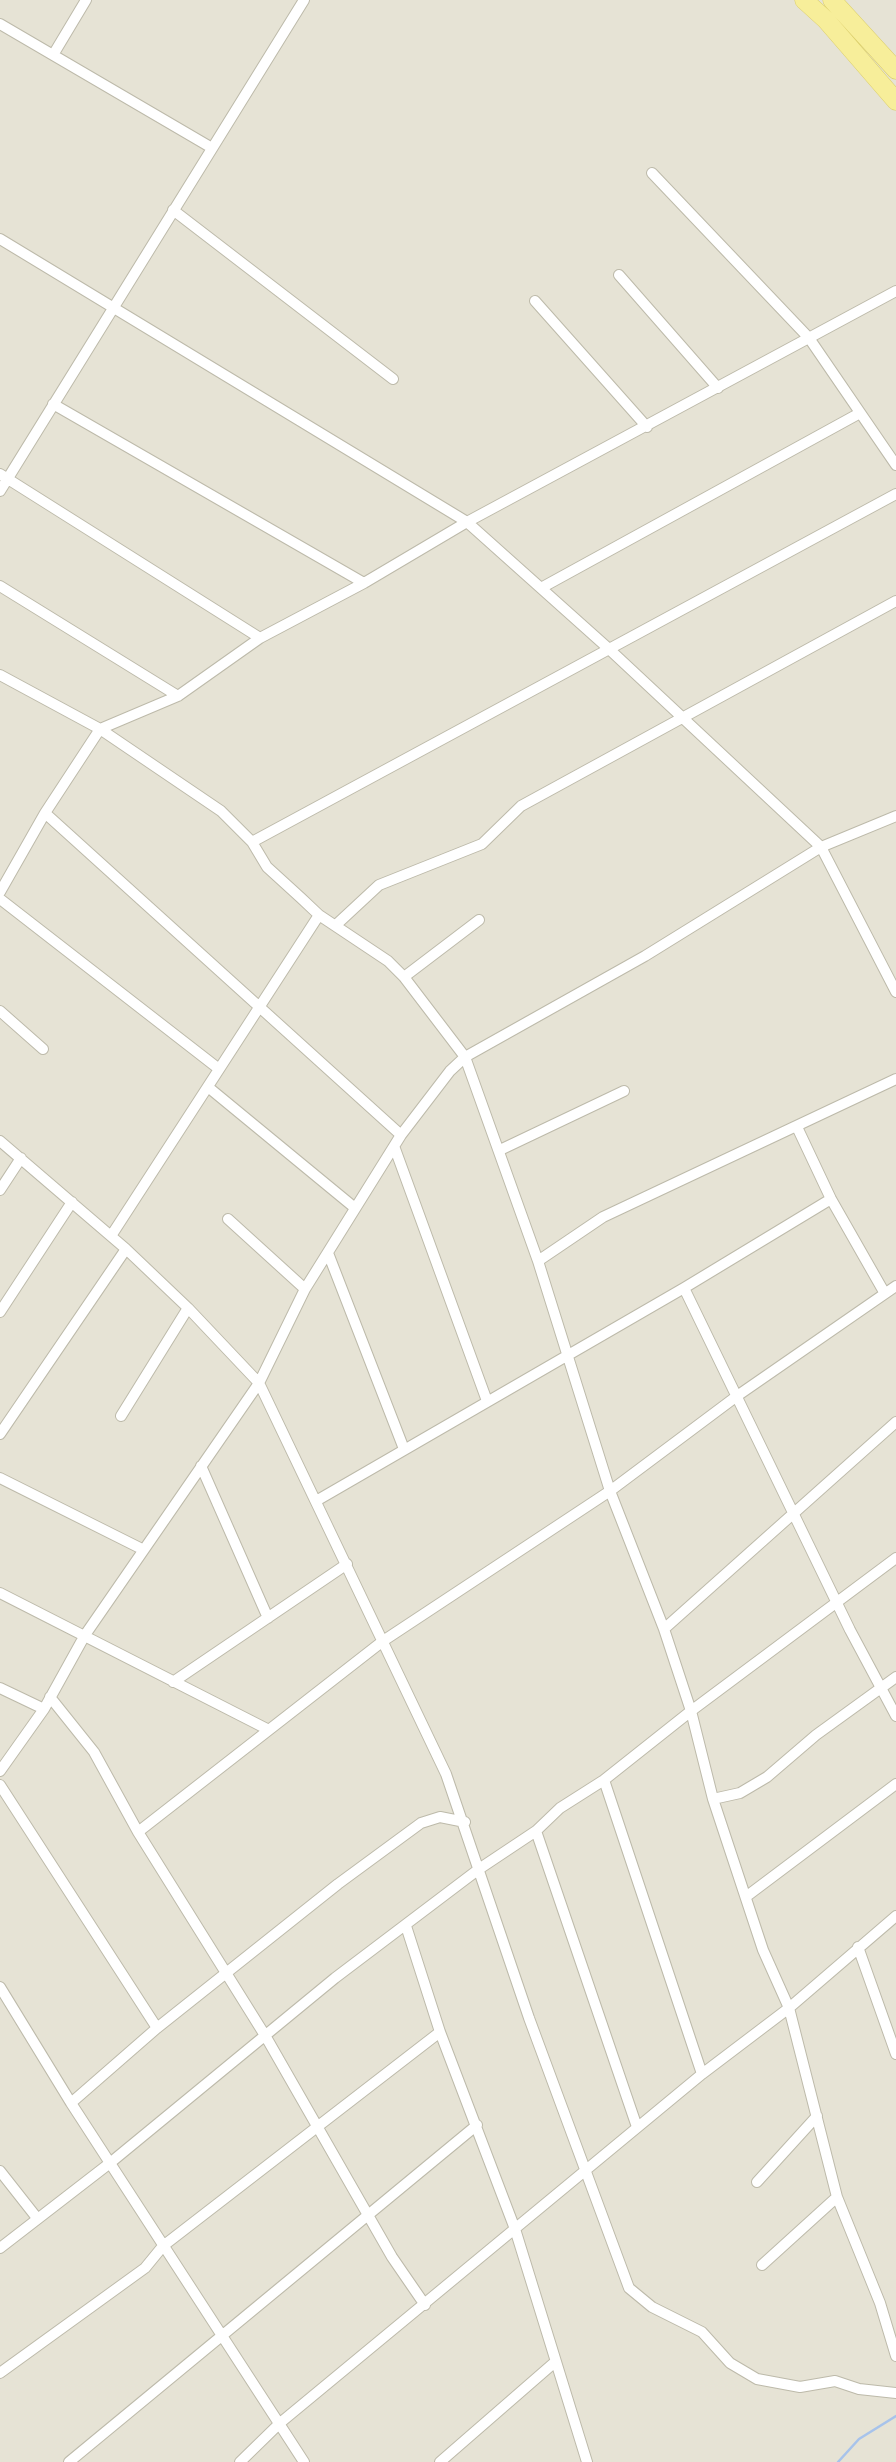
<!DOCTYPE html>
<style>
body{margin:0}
canvas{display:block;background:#f2f1e7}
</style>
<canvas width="896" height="2462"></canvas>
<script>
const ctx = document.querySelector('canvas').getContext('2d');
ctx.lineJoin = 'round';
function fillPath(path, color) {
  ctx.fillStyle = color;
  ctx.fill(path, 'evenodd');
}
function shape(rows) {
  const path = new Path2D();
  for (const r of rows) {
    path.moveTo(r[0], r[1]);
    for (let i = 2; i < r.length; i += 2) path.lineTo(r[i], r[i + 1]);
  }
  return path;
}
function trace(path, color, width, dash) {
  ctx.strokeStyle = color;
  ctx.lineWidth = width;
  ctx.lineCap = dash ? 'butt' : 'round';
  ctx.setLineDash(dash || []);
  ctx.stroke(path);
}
fillPath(shape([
 [0,0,896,0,896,2462,0,2462]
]), '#e6e3d5');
trace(shape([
 [838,2462,859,2439,896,2416]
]), '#a7c3eb', 2.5);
const street = shape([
 [0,24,212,148],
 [53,55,86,0],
 [652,173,809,338,896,465],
 [173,210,393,379],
 [0,239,467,522,609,649,821,847,896,992],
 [619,275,718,388],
 [535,301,647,427],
 [53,404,364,583],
 [0,474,260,638],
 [0,491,304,0],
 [0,586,178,696],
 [541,588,860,413],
 [0,675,100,729,178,696,260,638,364,583,467,522,896,291],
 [45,813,401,1135],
 [252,842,896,494],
 [0,892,45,813,100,729,221,811,252,842,267,867,301,898,319,915,388,961,404,977,465,1057,538,1261,610,1491,664,1629,691,1711,713,1799,763,1950,789,2008,837,2197,880,2303,896,2356],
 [0,899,219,1069],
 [337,924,379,885,482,844,521,806,896,601],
 [404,977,479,920],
 [0,1011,43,1049],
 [208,1087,355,1208],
 [797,1127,831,1199,884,1292],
 [0,1141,126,1249,188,1308,259,1383,446,1774,529,2018,629,2288,652,2307,702,2332,730,2363,757,2379,800,2387,835,2381,859,2389,896,2393],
 [394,1146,487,1401],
 [500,1150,624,1091],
 [0,1190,21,1158],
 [228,1219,305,1289],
 [111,1236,319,915],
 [328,1253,404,1449],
 [538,1261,603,1217,896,1079],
 [684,1288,850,1630,896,1716],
 [0,1312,72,1202],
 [121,1416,188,1308],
 [0,1434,126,1249],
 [201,1466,268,1618],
 [0,1478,142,1549],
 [316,1501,684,1288,831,1199],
 [0,1593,269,1730],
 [664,1629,896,1422],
 [173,1682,347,1564],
 [0,1688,44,1709],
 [50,1697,94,1752,138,1832,266,2037,392,2257,425,2305],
 [0,1771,44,1709,85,1635,259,1383,305,1289,401,1135,450,1071,465,1057,645,956,821,847,896,816],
 [604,1780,702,2074],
 [0,1785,157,2028],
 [713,1799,740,1793,767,1777,816,1735,896,1677],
 [536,1831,637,2127],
 [138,1832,383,1641,610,1491,737,1396,896,1286],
 [747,1896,896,1784],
 [406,1926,440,2032,515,2229,587,2462],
 [858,1947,896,2054],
 [0,1987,71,2103,304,2462],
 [71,2103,157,2028,338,1884,421,1823,440,1817,465,1822],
 [0,2171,37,2218],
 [757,2182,817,2116],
 [0,2248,110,2163,335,1978,479,1869,536,1831,560,1808,604,1780,691,1711,896,1558],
 [762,2265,837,2197],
 [0,2373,145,2268,163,2246,440,2032],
 [69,2462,477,2125],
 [240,2462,280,2423,702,2074,789,2008,896,1916],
 [440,2462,555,2362]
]);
const primary = shape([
 [804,0,826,20,896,101],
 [832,0,896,70]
]);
trace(street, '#bdbaaa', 12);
trace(primary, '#dbce6b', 19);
trace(street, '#fff', 10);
trace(primary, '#f7ee9a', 18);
</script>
